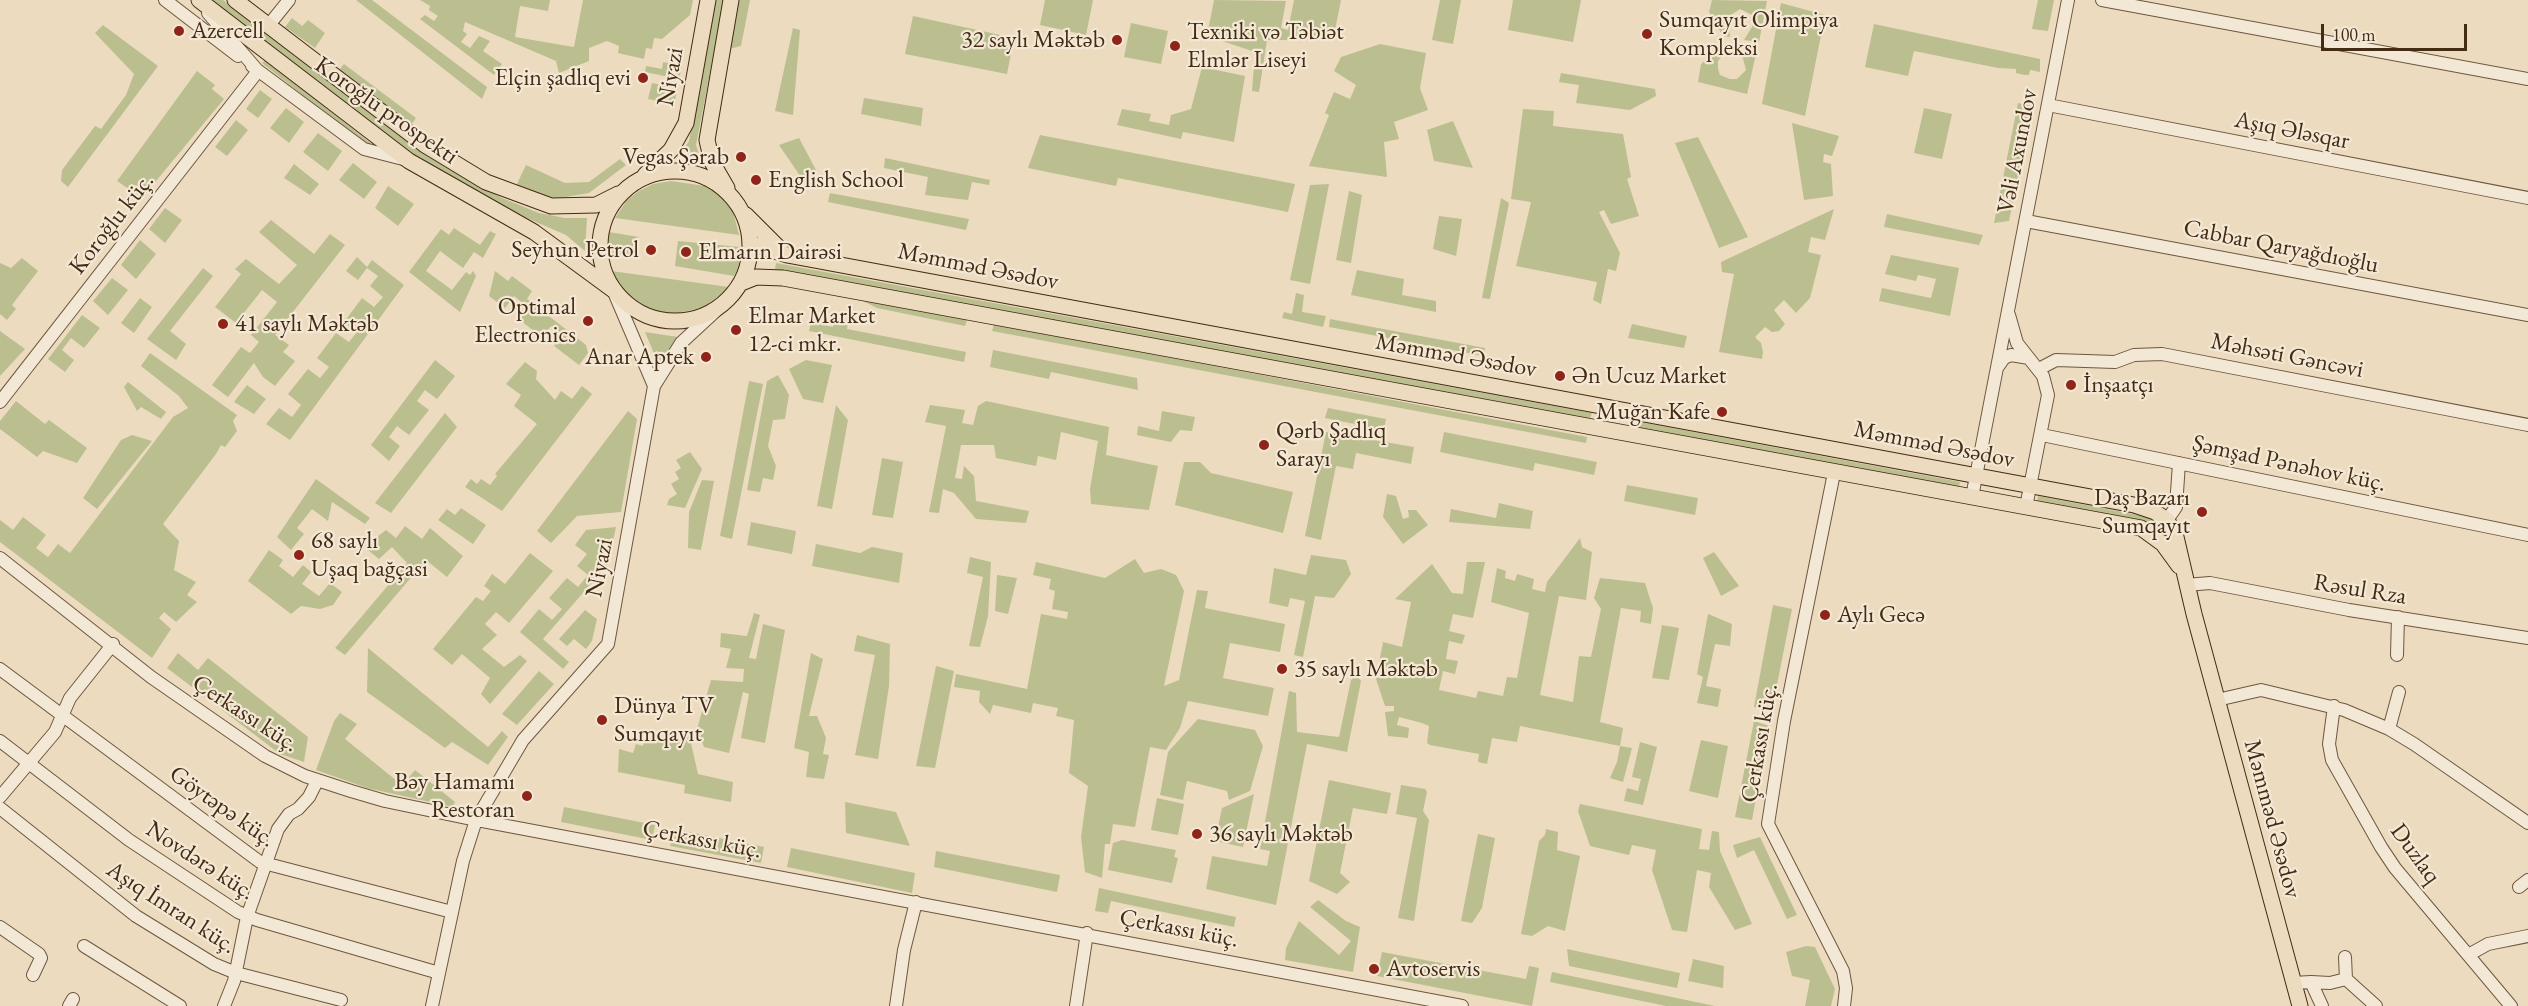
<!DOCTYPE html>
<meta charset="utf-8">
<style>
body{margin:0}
#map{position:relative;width:2528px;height:1006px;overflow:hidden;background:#ecdbbf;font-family:"EB Garamond",serif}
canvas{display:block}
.scale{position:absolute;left:2321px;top:24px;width:146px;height:27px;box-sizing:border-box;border:3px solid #432b14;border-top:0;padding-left:8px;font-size:18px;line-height:21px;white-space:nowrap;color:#432b14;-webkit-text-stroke:4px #f3e8d5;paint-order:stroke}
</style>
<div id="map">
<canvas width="2528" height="1006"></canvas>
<div class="scale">100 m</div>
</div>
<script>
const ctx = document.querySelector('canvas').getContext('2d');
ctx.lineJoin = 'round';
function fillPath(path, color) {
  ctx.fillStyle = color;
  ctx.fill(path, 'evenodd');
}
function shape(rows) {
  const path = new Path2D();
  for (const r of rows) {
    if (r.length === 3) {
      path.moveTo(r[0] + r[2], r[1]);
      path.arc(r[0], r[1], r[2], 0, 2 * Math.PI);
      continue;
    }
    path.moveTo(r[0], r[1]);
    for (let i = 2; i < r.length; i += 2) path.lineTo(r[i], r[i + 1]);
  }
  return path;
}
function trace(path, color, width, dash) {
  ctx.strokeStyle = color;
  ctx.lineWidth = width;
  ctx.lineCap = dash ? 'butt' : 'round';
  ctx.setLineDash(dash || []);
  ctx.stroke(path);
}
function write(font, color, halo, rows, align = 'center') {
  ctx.font = font + ' "EB Garamond",serif';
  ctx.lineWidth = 4.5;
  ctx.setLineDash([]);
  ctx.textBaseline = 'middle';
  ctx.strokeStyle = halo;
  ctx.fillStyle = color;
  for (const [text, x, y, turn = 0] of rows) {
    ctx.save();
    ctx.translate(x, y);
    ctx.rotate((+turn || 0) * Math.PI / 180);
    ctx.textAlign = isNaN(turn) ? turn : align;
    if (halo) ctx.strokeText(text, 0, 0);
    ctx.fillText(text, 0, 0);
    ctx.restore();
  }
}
fillPath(shape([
 [210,0,223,0,415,147,463,177,502,198,539,213,565,218,587,218,585,251,566,235,506,209,413,155],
 [356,0,372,0,487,87,482,99],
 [420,0,550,0,548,11,520,6,515,37,574,47,583,0,693,0,690,15,662,39,654,38,652,49,646,48,644,59,618,53,619,46,607,41,589,48,589,61,559,73,556,61,465,22,463,31,467,34,461,42,470,48,479,36,490,41,483,51,502,64,494,75,420,19,425,15,434,21,438,16,429,10,430,6],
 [716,0,724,0,696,145,700,158,680,155,689,141],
 [739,0,750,0,741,46,729,49],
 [1045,0,1093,0,1086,35,1040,25],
 [1214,0,1286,1,1281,28,1288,30,1294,0,1341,0,1333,40,1267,40,1259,92,1252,91,1255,52,1207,36],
 [1440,0,1461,0,1453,44,1432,40],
 [1513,0,1581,0,1573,42,1508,30],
 [1712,0,1767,1,1759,42,1744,40,1755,22,1752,15,1740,9,1728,17,1730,37,1723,36,1709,12],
 [2038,0,2054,0,2048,31,2032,29],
 [1781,3,1825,15,1805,116,1762,104],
 [913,16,1014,38,1007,74,905,54],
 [292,18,302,26,308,20,325,33,315,48,285,27],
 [1131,23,1168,31,1161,64,1124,57],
 [1874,24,2040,59,2040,72,2030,70,2029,75,2025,75,2016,73,2016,69,1998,68,1914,51,1908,76,1865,67],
 [103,25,158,66,68,187,61,181,62,170,95,126,101,129,126,95,134,74,95,33],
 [793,28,800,30,793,115,775,111],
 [1380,44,1426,53,1420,88,1428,110,1394,122,1399,139,1384,142,1387,177,1309,166,1329,115,1325,113,1334,92,1350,99,1356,85,1334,71,1341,57],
 [1722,47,1729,48,1718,61,1718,69,1720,75,1730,79,1737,79,1746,70,1741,51,1756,54,1747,94,1698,82,1701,64],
 [265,60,378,149,365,144,262,63],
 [663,62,682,66,679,79,645,72,646,66,662,69],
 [344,64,416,118,411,125,339,70],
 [1202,67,1245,76,1234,142,1183,132,1181,139,1117,125,1122,109,1151,114,1149,121,1169,125,1171,115,1191,109],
 [197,71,215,85,212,89,224,99,142,198,117,181],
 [1561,73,1655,89,1656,96,1630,110,1576,103,1579,85,1559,82],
 [652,83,678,88,674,104,648,99],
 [260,90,272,99,258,118,246,109],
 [864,98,923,108,921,126,861,114],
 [2018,103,2032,106,2009,221,1994,223],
 [286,108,304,122,289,143,270,128],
 [1924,108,1952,114,1942,159,1914,153],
 [1523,109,1554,111,1553,126,1623,134,1631,177,1627,179,1639,216,1611,224,1604,210,1599,212,1620,253,1616,271,1608,269,1601,304,1593,300,1597,282,1516,266,1531,202,1511,199],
 [236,120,248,130,227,156,215,147],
 [1453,121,1473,168,1434,161,1427,130],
 [1792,123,1839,136,1832,156,1824,154,1823,162,1831,164,1833,196,1804,200],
 [318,133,342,151,328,171,303,152],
 [1040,135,1295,184,1288,212,1118,178,1116,186,1028,168],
 [1698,137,1748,237,1719,248,1675,143],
 [799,138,816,170,805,183,779,145],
 [885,158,990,180,989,185,972,182,968,200,925,195,928,177,884,168],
 [620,159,626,165,589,193,554,199,515,188,526,165,565,183,589,182],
 [353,163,377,182,364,199,339,180],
 [294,164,319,184,310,195,284,178],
 [671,181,705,186,719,195,733,211,739,235,615,218,627,200,639,191,653,184],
 [1329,184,1310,284,1290,280,1310,185],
 [388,186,414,204,398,226,375,208],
 [1349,191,1362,195,1351,263,1336,260],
 [830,193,969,219,966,230,828,202],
 [1501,198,1509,203,1490,299,1482,298],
 [165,208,182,220,165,243,149,229],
 [1834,209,1825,240,1811,237,1808,252,1821,255,1810,298,1796,313,1784,300,1774,310,1785,324,1779,331,1772,332,1765,327,1755,337,1761,343,1763,352,1762,359,1719,352,1734,274,1722,272,1721,262],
 [1887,214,1983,235,1979,245,1884,227],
 [1439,216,1462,219,1456,256,1433,249],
 [271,220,314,254,330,234,345,245,275,335,289,345,283,352,295,361,275,386,263,377,254,363,228,397,212,385,241,347,250,353,259,342,251,335,277,302,262,290,236,323,215,307,241,274,235,269,246,259,279,284,297,265,259,232],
 [454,228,480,245,490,231,496,234,483,258,474,252,463,268,440,251,426,271,452,290,466,272,470,275,473,271,476,276,460,312,409,272,441,229,449,235],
 [609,232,639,237,634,241,633,254,635,258,607,255],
 [140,240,156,254,136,279,121,265],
 [678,241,740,247,739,268,734,276,675,266],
 [1891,255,1959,268,1950,316,1879,301,1882,288,1931,298,1936,279,1918,275,1916,281,1885,274],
 [357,257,367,267,372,260,404,285,290,440,266,424,279,408,292,417,301,405,288,394,308,369,320,378,329,367,317,358,336,333,349,342,357,332,344,322,362,298,374,307,383,297,370,286,378,276,367,268,358,280,346,271],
 [22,258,38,271,12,305,16,309,7,320,0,314,0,263,11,268],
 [776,263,1592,413,1590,419,775,269],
 [203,268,213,276,170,331,186,344,176,360,147,339],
 [1357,270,1404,279,1402,295,1436,301,1436,312,1351,295],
 [495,271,508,281,512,276,532,291,527,299,586,345,588,353,579,365,554,346,562,334,551,326,542,337,517,318,526,306,514,296,505,308,489,296],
 [611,271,729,287,705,307,673,314,657,312,641,306,628,296,617,285],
 [112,278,128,290,108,315,93,301],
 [1296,293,1304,295,1302,312,1326,316,1323,327,1282,318,1284,312,1292,314],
 [140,298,152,307,134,333,121,323],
 [859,299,967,320,965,326,877,308],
 [82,315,100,328,84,348,71,338,62,350,74,360,65,372,48,359],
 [835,318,848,321,847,329,966,352,964,362,809,331,811,322,833,327],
 [1330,319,1485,348,1484,356,1329,327],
 [994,324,1587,437,1586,443,992,331],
 [1632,324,1687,336,1684,348,1628,338],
 [0,331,25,349,0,376],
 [645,332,678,337,658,363],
 [993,350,1137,378,1138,390,1051,372,1049,379,990,367],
 [150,353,237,415,233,421,237,431,225,447,221,445,216,454,163,524,179,541,174,570,196,582,187,595,197,602,176,622,164,612,159,618,171,629,152,658,0,542,0,520,13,530,23,517,46,535,36,548,48,557,58,544,70,553,173,417,188,408,179,396,141,366],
 [435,360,455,376,437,399,425,390,417,401,429,410,409,435,397,426,389,437,400,446,389,461,371,445],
 [806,360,832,365,823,403,803,399,789,369],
 [525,362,537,371,536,379,555,400,561,391,572,399,582,386,592,394,502,511,465,487,471,479,477,484,481,479,490,485,497,476,495,474,537,424,514,406,521,395,506,384],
 [778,375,789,395,785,419,773,420,768,446,776,466,773,480,763,478,760,492,747,490,767,381],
 [749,381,763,384,732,539,720,536],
 [128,382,166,412,161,419,141,407,137,411,124,387],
 [247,385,266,399,254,414,234,402],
 [16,401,45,424,49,420,87,448,77,463,43,451,37,457,0,429,0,421],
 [986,401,1109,427,1106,455,1158,466,1149,510,1091,504,1090,489,1098,441,1061,432,1056,460,1038,456,1036,466,996,458,994,445,961,445,955,478,962,479,964,466,974,476,976,501,1029,511,1026,523,976,519,954,493,943,489,939,513,929,512,946,426,925,422,930,405,965,410,962,423,973,425,978,406],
 [836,405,848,420,832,509,817,506],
 [1328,408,1386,419,1384,430,1325,418],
 [628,411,637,419,621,512,577,516,551,543,537,531],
 [1162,411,1195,417,1192,431,1180,430,1171,442,1137,435,1138,426,1159,431],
 [445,413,457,427,391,513,375,503],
 [1640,422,1960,482,1959,487,1638,428],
 [1326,432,1414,447,1411,464,1356,453,1353,469,1336,466,1321,540,1305,536],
 [1444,432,1597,462,1594,475,1535,463,1533,471,1440,452],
 [132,435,152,441,97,509,83,498,121,440],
 [690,452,702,469,685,508,667,505,669,499,677,494,671,484,679,479,675,472,681,468,676,460],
 [882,458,903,462,893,518,872,515],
 [1184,462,1200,462,1211,473,1293,492,1283,533,1175,505],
 [316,479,370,518,365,524,332,502,328,521,312,509,297,528,304,534,291,550,277,537],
 [702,480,714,481,701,550,688,548,689,512],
 [1627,485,1698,498,1695,515,1624,501],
 [1387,494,1396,496,1403,519,1409,517,1408,510,1416,510,1428,525,1403,544,1383,517],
 [2038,496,2154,518,2156,523,2037,502],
 [1499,503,1533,511,1530,529,1449,522,1451,509,1496,518],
 [461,508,486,525,473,544,438,520,447,509,455,515],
 [751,522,796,531,792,554,747,545],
 [405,526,422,539,430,528,463,556,447,577,426,560,345,655,335,648,407,563,392,547,379,559,364,547,386,530,396,538],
 [616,527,608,564,543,639,569,662,563,669,520,632,539,609,552,620,562,609,549,598,567,578,578,587,588,575,577,566,587,554,575,545,586,530],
 [1580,538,1582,547,1592,552,1586,600,1559,596,1540,695,1573,702,1579,656,1591,657,1601,609,1594,598,1600,578,1645,583,1653,608,1651,624,1640,622,1641,611,1621,608,1600,722,1623,728,1620,746,1632,748,1623,782,1610,778,1617,762,1620,746,1520,726,1517,742,1492,738,1487,764,1478,762,1479,754,1430,745,1427,743,1429,726,1422,723,1399,717,1397,725,1409,728,1408,738,1388,736,1385,712,1394,711,1394,706,1385,706,1376,679,1383,642,1402,647,1411,602,1395,599,1432,564,1452,593,1463,594,1467,562,1485,562,1473,618,1453,614,1449,631,1465,635,1462,644,1449,641,1446,659,1458,661,1455,674,1443,671,1439,690,1476,698,1478,691,1503,696,1507,677,1517,678,1529,613,1491,602,1497,568,1506,571,1505,578,1515,581,1517,574,1534,579,1532,589,1545,592,1547,582],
 [816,544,860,553,872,547,903,553,899,583,812,566],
 [269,550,283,560,279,566,293,577,303,565,311,572,302,584,319,596,330,583,342,592,333,605,320,609,301,606,291,614,248,581],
 [1714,552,1739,586,1721,596,1703,558],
 [530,553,553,571,509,623,496,612,485,624,497,635,482,649,504,667,520,655,527,661,490,704,481,694,490,678,462,654,452,665,433,649,476,597,483,601,491,591,484,586,492,574,505,584],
 [1311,555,1346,560,1351,574,1334,598,1315,596,1303,657,1294,655,1305,601,1290,598,1288,607,1269,603,1274,568,1306,575],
 [970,557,991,562,988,616,980,647,969,646,983,577,967,573],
 [1135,559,1144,573,1161,569,1176,575,1184,591,1164,686,1179,680,1197,590,1208,591,1205,608,1285,624,1280,652,1230,643,1223,678,1274,688,1268,716,1188,701,1180,728,1166,750,1150,747,1135,827,1113,824,1110,844,1105,844,1102,878,1085,872,1081,837,1088,786,1069,773,1074,720,1056,716,1058,708,1033,703,1031,713,993,705,990,714,979,702,980,691,954,687,956,674,1027,689,1041,614,1067,619,1068,612,1052,609,1055,591,1049,589,1051,579,1033,575,1036,562,1105,578],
 [997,575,1017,578,1008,614,995,611],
 [1773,605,1792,609,1772,710,1754,707],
 [585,610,597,619,592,641,586,649,574,639,567,646,559,639],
 [754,613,760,615,749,658,756,659,763,624,785,630,765,743,741,738,749,694,743,692,729,753,704,747,697,729,711,680,743,682,744,669,726,668,731,649,720,647,721,633,747,636],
 [1708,614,1732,624,1730,646,1715,644,1706,686,1721,689,1718,707,1697,703,1703,677,1697,674],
 [1662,625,1679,628,1669,680,1652,678],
 [857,635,890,644,889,686,878,759,855,755,875,655,854,651],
 [368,648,488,747,502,731,508,737,488,765,452,742,445,748,367,692],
 [178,653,198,670,208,658,308,737,304,762,280,754,167,668],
 [811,653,823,659,809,716,817,716,826,738,823,754,829,755,824,779,806,777,809,752,794,748],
 [936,666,954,671,935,768,916,766],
 [539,671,554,684,517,725,502,714],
 [1356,675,1361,681,1347,752,1307,744,1276,905,1206,889,1212,856,1267,866,1270,851,1260,849,1289,691,1296,693,1297,732,1339,737,1351,680],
 [340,713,357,724,345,739,402,785,415,770,455,802,453,807,367,788,316,770,334,721],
 [1198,719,1255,730,1263,746,1250,791,1229,800,1227,791,1187,781,1183,800,1160,795,1168,752],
 [1754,721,1769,726,1752,820,1735,817],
 [641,732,685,743,689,734,698,774,733,782,731,802,684,793,685,785,618,772,619,749,633,753,636,744,643,746,645,737,640,736],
 [1701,740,1728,746,1718,798,1689,791],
 [1640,742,1657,747,1643,805,1624,801,1627,788,1638,791,1641,779,1632,777],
 [1329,780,1391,793,1387,814,1353,808,1340,873,1350,882,1337,894,1309,881],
 [1401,785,1425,789,1427,792,1423,811,1429,820,1414,921,1398,918,1417,818,1396,814],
 [1254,794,1243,847,1215,841,1222,808],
 [1157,798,1184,804,1178,835,1151,830],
 [845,802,896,812,910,846,846,833],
 [1580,804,1702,829,1699,849,1709,850,1712,831,1719,832,1720,851,1752,924,1735,930,1709,887,1711,873,1697,870,1687,932,1672,930,1652,870,1656,850,1632,845,1629,855,1590,846,1578,811],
 [564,807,655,825,652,840,561,822],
 [674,829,764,847,761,863,670,846],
 [1546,829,1558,832,1557,850,1580,856,1565,931,1548,926,1532,936,1521,934,1539,841,1545,835],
 [1478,834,1495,838,1482,908,1472,923,1461,921],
 [1760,837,1797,915,1787,919,1754,850,1737,858,1733,845],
 [1122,840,1176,850,1174,857,1178,858,1172,883,1108,870,1113,843],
 [791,848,915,873,912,893,787,867],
 [936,851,1060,875,1057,892,934,867],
 [1099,888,1236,917,1234,927,1111,901,1108,913,1095,911],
 [1318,900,1346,921,1360,927,1353,972,1285,960,1286,948,1299,921,1339,955,1351,941,1310,907],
 [1806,946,1815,947,1835,989,1831,1006,1805,1006,1810,980,1792,976,1786,952],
 [1567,949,1680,973,1677,988,1569,966],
 [1382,952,1526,979,1529,966,1539,968,1532,1006,1377,976],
 [1693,959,1724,966,1723,988,1688,981],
 [1552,972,1715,1006,1666,1006,1550,982]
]), '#bbbf90');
const minor = shape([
 [165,0,238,56],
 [2102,0,2528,79],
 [268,26,289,0],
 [252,66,364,149,407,160],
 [2048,105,2528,198],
 [2026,221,2528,315],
 [2009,315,2017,343,2043,376,2048,395,2026,507],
 [1997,368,2004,358,2011,355,2029,358],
 [2039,369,2056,360,2115,362,2134,355,2162,354,2528,425],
 [654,386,681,343,721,306],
 [0,402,258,71,208,13],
 [2042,435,2528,535],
 [1834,473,1784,721,1768,824,1843,971,1846,988,1844,1006],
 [1972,497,2068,0],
 [2167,520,2176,507,2179,463],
 [0,558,151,677,265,756,305,776,351,791,385,801,476,820,1462,1006],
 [2186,585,2210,583,2349,610,2528,638],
 [2397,655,2398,617],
 [0,669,260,862,452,912],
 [2217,700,2261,690,2344,710,2389,729,2414,744,2528,823],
 [2334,706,2329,744,2332,760,2381,847,2395,868,2511,1006],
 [2389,729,2399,692],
 [0,741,129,840,238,912,257,920,439,973],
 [0,797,55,732,70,698,113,644],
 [0,808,136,916,214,964,236,973,341,1000],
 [2519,887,2528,880],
 [0,927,39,954,41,958,33,975],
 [84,946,180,1006],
 [2470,954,2488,944,2528,936],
 [2345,957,2346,979,2376,1006],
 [2311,982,2330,983,2346,979],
 [2293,983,2311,982,2322,1006],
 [69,1006,73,999],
 [224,1006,234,981,247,917,278,829,289,814,298,809,309,797,317,781],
 [432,1006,463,861,476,820,523,740,608,644,654,386,613,290],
 [896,1006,904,950,916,902],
 [1076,1006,1087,933]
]);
const major = shape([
 [199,0,409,161,534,232,613,290],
 [235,0,425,145,486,182,551,206,596,205,618,194],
 [675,246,75],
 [645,175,671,150,686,123,708,0],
 [727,188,712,162,707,140,731,0],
 [746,215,780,249],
 [750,243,787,255,2134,505,2155,512,2167,520,2176,537,2194,614,2300,1006],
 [741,283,756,277,783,278,2141,528,2163,544,2179,566]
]);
trace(minor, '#6d573f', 14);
trace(major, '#432b14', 17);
trace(minor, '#f3e8d5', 12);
trace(major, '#ecdbbf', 15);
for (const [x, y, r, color] of [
 [179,31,6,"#8f2418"],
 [1647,34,6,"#8f2418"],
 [1117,40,6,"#8f2418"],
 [1175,46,6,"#8f2418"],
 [643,78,6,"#8f2418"],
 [741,157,6,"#8f2418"],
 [756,180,6,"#8f2418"],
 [651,250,6,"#8f2418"],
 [686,252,6,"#8f2418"],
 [588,321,6,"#8f2418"],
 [223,324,6,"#8f2418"],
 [736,330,6,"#8f2418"],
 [706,357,6,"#8f2418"],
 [1560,376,6,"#8f2418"],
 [2071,385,6,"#8f2418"],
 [1722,412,6,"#8f2418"],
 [1264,445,6,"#8f2418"],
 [2202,512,6,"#8f2418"],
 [299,555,6,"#8f2418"],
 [1825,615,6,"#8f2418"],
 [1282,669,6,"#8f2418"],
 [602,720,6,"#8f2418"],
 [527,796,6,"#8f2418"],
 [1197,834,6,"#8f2418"],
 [1374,969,6,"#8f2418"]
]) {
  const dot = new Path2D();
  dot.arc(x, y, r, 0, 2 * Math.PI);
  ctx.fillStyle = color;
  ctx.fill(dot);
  trace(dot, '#f3e8d5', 2);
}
write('24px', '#432b14', '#f3e8d5', [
 ["Sumqayıt Olimpiya",1659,20],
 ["Kompleksi",1659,48],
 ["Azercell",191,31],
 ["Texniki və Təbiət",1187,32],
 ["Elmlər Liseyi",1187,60],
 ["32 saylı Məktəb",1105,40,"right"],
 ["Elçin şadlıq evi",631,78,"right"],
 ["Vegas Şərab",729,157,"right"],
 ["English School",768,180],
 ["Seyhun Petrol",639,250,"right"],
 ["Elmarın Dairəsi",698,252],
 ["Optimal",576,307,"right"],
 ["Electronics",576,335,"right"],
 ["Elmar Market",748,316],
 ["12-ci mkr.",748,344],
 ["41 saylı Məktəb",235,324],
 ["Anar Aptek",694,357,"right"],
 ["Ən Ucuz Market",1572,376],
 ["İnşaatçı",2083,385],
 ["Muğan Kafe",1710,412,"right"],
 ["Qәrb Şadlıq",1276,431],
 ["Sarayı",1276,459],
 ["Daş Bazarı",2190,498,"right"],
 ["Sumqayıt",2190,526,"right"],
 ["68 saylı",311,541],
 ["Uşaq bağçasi",311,569],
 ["Aylı Gecə",1837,615],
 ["35 saylı Məktəb",1294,669],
 ["Dünya TV",614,706],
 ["Sumqayıt",614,734],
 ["Bәy Hamamı",515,782,"right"],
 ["Restoran",515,810,"right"],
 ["36 saylı Məktəb",1209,834],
 ["Avtoservis",1386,969]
], 'left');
write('24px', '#432b14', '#f3e8d5', [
 ["Niyazi",671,77,-80],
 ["Koroğlu prospekti",386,111,35],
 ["Aşıq Ələsqar",2292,131,11],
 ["Vəli Axundov",2018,151,-79],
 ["Koroğlu küç.",112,224,-52],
 ["Cabbar Qaryağdıoğlu",2281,247,11],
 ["Məmməd Əsədov",978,267,11],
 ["Məmməd Əsədov",1456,356,10],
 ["Məhsəti Gəncəvi",2287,356,11],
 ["Məmməd Əsədov",1934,445,11],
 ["Şəmşad Pənəhov küç.",2289,464,12],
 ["Niyazi",600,568,-79],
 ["Rəsul Rza",2360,590,9],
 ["Çerkassı küç.",245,714,33],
 ["Çerkassı küç.",1760,743,-80],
 ["Göytəpə küç.",222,807,35],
 ["Məmməd Əsədov",2272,819,75],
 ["Çerkassı küç.",702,840,11],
 ["Duzlaq",2415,854,54],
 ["Novdərə küç.",200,861,33],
 ["Aşıq İmran küç.",171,908,33],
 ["Çerkassı küç.",1179,929,11]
]);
</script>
